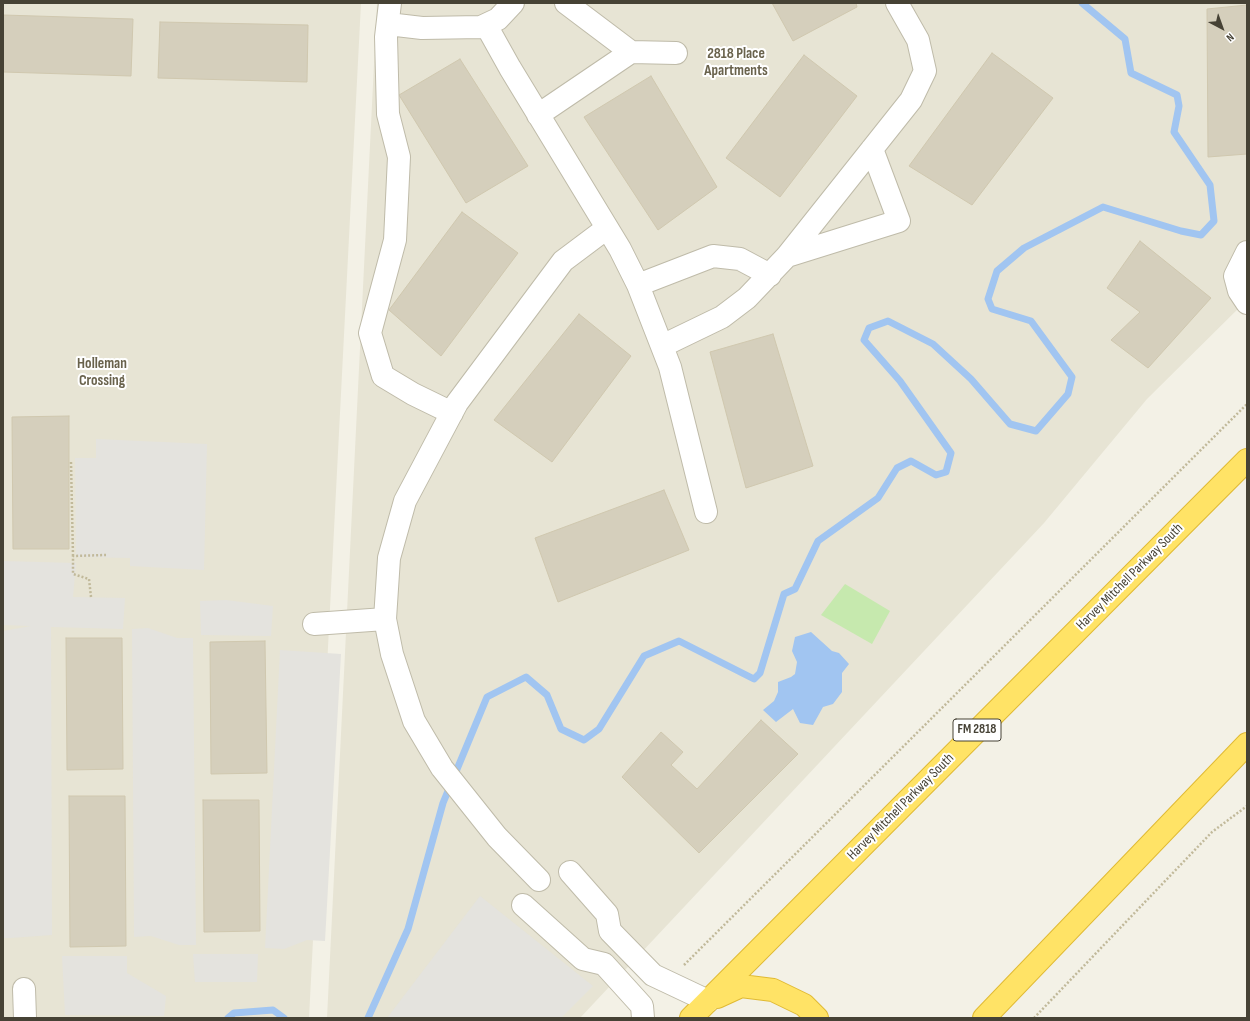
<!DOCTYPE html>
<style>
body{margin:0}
#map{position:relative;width:1250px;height:1021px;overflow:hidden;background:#f3f1e6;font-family:"Sofia Sans Condensed",sans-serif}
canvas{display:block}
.frame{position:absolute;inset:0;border:4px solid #464235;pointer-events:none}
.north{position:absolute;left:1202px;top:8px;width:40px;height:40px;-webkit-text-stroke:3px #fff;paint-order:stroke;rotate:139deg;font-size:11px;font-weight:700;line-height:16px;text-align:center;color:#464235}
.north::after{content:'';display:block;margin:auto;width:14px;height:18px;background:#464235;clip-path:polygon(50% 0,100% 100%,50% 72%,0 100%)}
</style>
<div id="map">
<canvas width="1250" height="1021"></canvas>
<div class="frame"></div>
<div class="north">N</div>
</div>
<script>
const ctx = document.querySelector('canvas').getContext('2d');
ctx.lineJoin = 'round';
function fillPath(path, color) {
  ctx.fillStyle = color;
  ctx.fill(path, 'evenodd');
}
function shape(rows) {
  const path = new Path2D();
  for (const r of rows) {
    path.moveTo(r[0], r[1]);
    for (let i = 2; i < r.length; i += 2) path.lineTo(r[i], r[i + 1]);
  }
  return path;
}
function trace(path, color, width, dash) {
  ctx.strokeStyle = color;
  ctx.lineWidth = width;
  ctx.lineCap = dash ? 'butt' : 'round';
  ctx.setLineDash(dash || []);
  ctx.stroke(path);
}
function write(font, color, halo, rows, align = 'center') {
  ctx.font = font + ' "Sofia Sans Condensed",sans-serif';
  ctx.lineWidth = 4;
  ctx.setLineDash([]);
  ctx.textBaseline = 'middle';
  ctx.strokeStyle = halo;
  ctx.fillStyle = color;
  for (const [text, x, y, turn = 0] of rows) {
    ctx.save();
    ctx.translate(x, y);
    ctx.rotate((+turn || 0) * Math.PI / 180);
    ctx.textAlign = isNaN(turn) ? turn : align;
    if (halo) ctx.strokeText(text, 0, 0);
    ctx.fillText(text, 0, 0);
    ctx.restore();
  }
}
fillPath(shape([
 [3,3,361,3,309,1018,3,1018],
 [377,3,1247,3,1247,300,1147,399,1044,523,580,1018,327,1018]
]), '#e7e4d4');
fillPath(shape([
 [845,584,890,611,872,644,821,615]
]), '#c6e9ae');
fillPath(shape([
 [96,439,207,444,204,570,130,566,130,558,76,557,75,458,96,458],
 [3,561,76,563,73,597,125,598,123,629,51,627,52,935,10,938,3,938,3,631,31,626,3,625],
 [226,600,273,606,271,636,201,635,200,601],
 [148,628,177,638,193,638,196,945,179,945,151,936,134,937,132,629],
 [280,650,341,654,325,941,307,940,284,949,265,948],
 [480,896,593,986,561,1018,387,1018],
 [193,954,258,954,257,982,195,982],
 [62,956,127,956,127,973,166,996,164,1016,65,1015]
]), '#e4e3de');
fillPath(shape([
 [811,632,832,651,839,653,849,664,842,673,842,692,833,704,823,707,813,725,800,723,793,709,776,722,763,710,774,701,778,692,778,682,791,677,795,674,797,662,792,651,795,637]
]), '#a1c5f1');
trace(shape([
 [228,1018,234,1013,273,1010,284,1018],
 [368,1018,408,929,443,803,487,697,526,677,547,695,561,729,584,740,599,729,644,656,679,641,754,679,760,673,784,594,795,589,818,541,878,498,897,468,911,461,936,475,946,472,951,453,900,381,864,340,869,328,888,321,933,344,971,379,1010,424,1036,431,1068,394,1072,377,1031,321,992,309,988,299,997,271,1024,248,1103,207,1181,231,1201,235,1214,221,1210,185,1174,132,1179,106,1177,95,1131,73,1125,39,1082,3]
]), '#a1c5f1', 7);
const building = shape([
 [772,3,856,3,857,7,793,41,772,3],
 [1247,5,1247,154,1208,157,1207,9,1247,5],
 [3,15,133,19,131,76,3,72,3,15],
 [160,22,308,25,307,82,158,78,160,22],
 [992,53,1053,98,972,205,909,166,992,53],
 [804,55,857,96,780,197,726,158,804,55],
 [460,59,528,166,466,203,399,95,460,59],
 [651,76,717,187,658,230,584,117,651,76],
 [462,212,518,253,441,356,389,310,462,212],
 [1140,241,1211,298,1148,368,1111,340,1140,312,1107,288,1140,241],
 [579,314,631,356,552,462,494,420,579,314],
 [773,334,813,466,746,488,710,352,773,334],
 [69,416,69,549,13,549,12,417,69,416],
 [664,490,689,550,558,602,535,538,664,490],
 [66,638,122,638,123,769,67,770,66,638],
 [265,641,267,773,211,774,210,642,265,641],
 [761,720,798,754,699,853,622,777,661,732,683,752,671,765,697,789,761,720],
 [69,796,125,796,126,946,70,947,69,796],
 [203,800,259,800,260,931,204,932,203,800]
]);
fillPath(building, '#d5cfbc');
trace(building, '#d0c8af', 1);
const minor = shape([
 [390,3,386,37,388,114,399,157,395,240,370,333,383,376,413,394,452,413],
 [566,3,631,52,676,53],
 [388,24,422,28,481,27,498,19,513,3],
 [486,25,510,68,620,249,638,285,670,367,706,512],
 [538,115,631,52],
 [1247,252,1235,276,1239,291,1247,303],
 [787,256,899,221,872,149],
 [638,285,713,256,740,259,770,275],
 [662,346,722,317,747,298,787,256,911,100,925,71,918,40,897,3],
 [314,624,385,619],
 [570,872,607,914,610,931,653,975,708,1001],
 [539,880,497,837,442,768,414,721,392,654,385,619,389,558,405,501,457,403,563,261,607,228],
 [523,905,583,959,604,964,642,1006,643,1018],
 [24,989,25,1018]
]);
const highway = shape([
 [717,997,741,986,773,990,804,1005,817,1018],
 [691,1018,1247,460],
 [984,1018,1247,744]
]);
trace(minor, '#bfbba9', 24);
trace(highway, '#e0ba34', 24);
trace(shape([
 [71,462,73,556],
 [91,597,89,579,73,574,73,556,106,555],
 [684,965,1247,404],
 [1034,1018,1212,832,1247,806]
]), '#c1b99a', 2.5, [2, 2]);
trace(minor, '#fff', 22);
trace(highway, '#ffe366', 22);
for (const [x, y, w] of [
 [977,730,48]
]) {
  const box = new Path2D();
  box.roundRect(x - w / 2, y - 11, w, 22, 3);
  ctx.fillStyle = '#fff';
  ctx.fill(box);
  trace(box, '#464235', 1);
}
write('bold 13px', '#464235', null, [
 ["FM 2818",977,730]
]);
write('14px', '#464235', '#fff', [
 ["Harvey Mitchell Parkway South",1130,577,-45],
 ["Harvey Mitchell Parkway South",901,807,-45]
]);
write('bold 15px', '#69624c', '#fff', [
 ["2818 Place",736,54],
 ["Apartments",736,71],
 ["Holleman",102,364],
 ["Crossing",102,381]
]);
</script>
